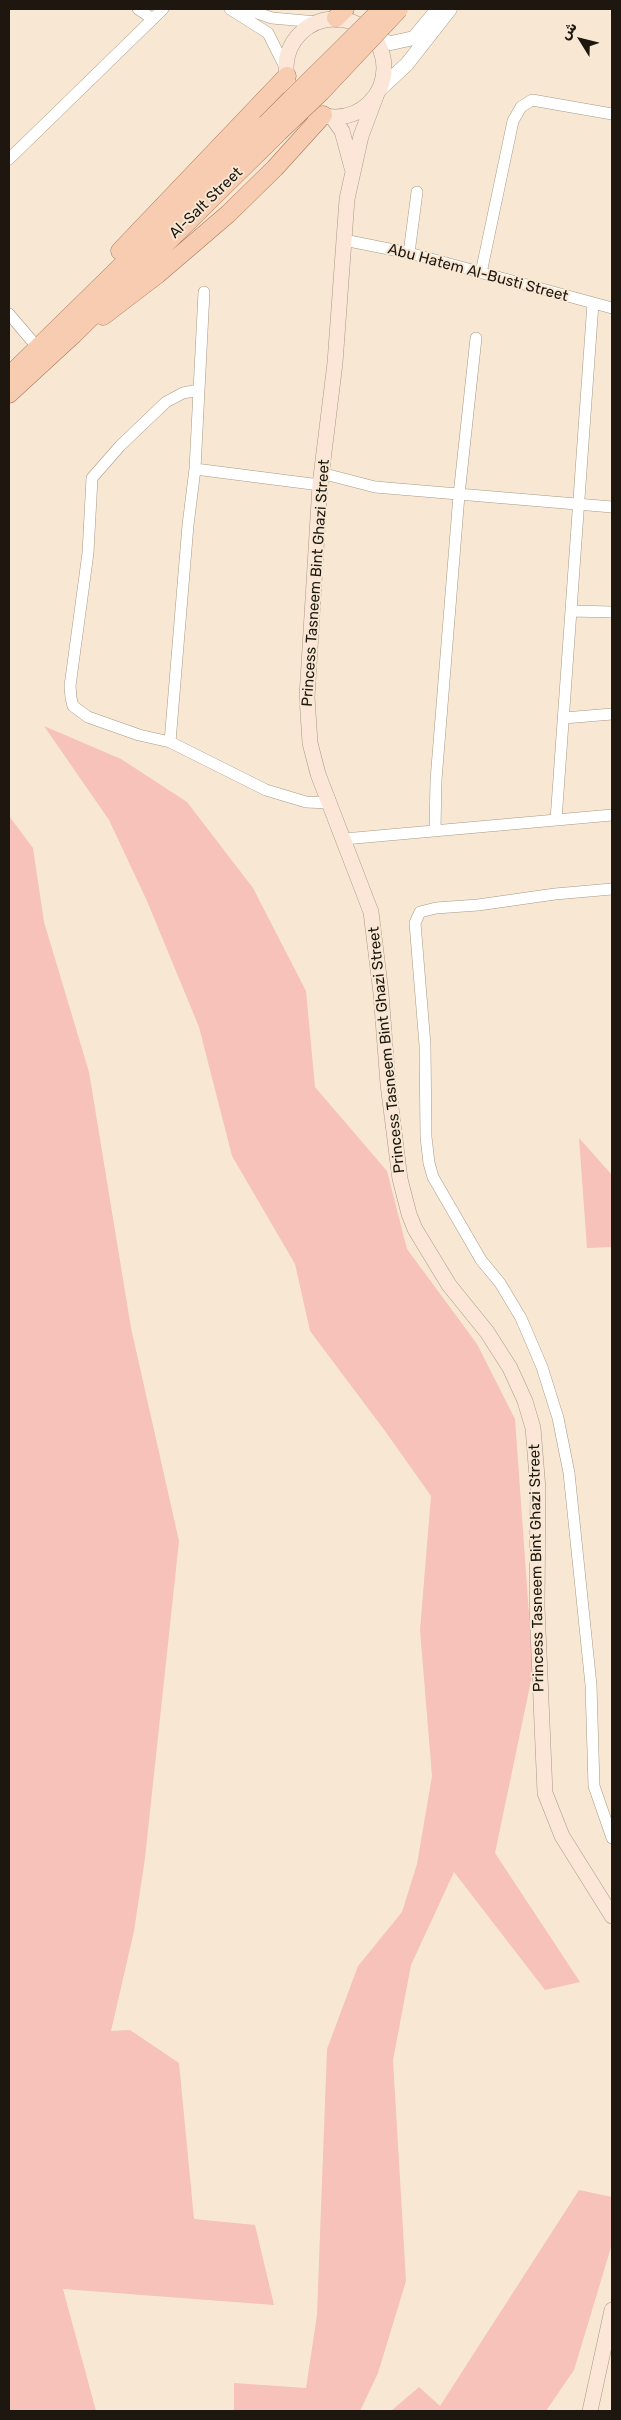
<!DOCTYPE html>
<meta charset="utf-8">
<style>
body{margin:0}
#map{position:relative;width:621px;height:2420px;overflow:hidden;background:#f8e8d3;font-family:Rubik,Vazirmatn,sans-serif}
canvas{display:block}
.frame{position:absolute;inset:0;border:10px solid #1d1710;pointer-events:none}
.north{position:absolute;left:556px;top:15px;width:50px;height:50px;-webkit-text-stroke:4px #f8e8d3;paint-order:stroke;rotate:306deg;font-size:14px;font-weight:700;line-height:20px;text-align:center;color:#1d1710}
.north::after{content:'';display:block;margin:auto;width:18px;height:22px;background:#1d1710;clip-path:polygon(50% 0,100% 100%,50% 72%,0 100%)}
</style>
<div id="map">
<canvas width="621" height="2420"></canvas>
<div class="frame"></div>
<div class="north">ش</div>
</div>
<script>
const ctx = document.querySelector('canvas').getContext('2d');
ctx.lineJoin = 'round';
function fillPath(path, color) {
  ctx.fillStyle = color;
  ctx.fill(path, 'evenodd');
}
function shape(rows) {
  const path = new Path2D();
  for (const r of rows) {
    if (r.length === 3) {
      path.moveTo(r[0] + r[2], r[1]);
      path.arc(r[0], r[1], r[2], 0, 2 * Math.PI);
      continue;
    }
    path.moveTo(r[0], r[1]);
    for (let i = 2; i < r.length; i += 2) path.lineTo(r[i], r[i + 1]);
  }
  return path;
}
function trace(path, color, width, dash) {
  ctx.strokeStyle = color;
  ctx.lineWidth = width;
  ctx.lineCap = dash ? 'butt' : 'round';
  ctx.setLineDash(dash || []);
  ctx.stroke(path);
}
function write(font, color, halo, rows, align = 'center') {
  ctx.font = font + ' Rubik,sans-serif';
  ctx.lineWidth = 4;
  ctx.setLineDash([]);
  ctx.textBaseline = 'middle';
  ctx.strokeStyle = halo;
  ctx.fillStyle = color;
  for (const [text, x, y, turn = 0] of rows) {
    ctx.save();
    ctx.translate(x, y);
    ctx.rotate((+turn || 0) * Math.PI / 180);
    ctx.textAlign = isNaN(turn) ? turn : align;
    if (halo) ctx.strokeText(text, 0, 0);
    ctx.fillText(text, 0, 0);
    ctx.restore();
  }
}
fillPath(shape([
 [44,726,121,759,187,802,253,888,306,991,315,1087,387,1171,407,1249,477,1344,515,1419,533,1671,495,1853,580,1982,545,1990,454,1872,411,1965,393,2060,406,2281,378,2373,360,2411,234,2411,234,2383,306,2388,317,2315,327,2049,358,1966,402,1912,417,1864,432,1776,420,1630,431,1496,385,1431,310,1331,295,1264,232,1156,199,1027,147,901,109,820],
 [9,816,33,848,44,922,89,1072,131,1328,179,1541,145,1858,134,1931,111,2031,130,2030,179,2063,194,2219,255,2225,274,2305,63,2289,96,2411,9,2411],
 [579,1138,612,1175,612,1247,587,1248],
 [579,2190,612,2197,612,2244,574,2370,546,2411,391,2411,419,2387,440,2406]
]), '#f6c2b9');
const minor = shape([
 [138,9,153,19],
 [230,9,268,33,286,69],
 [246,9,272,18,317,22],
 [9,159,163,9],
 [344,240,409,253,612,308],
 [409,253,417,192],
 [481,273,513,121,521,107,532,100,612,114],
 [9,314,38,348],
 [199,390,183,393,166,402,120,446,92,478,88,553,70,686,71,698,73,706,88,717,139,735,170,742,266,790,306,802,330,803],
 [195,469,320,485],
 [321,473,375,487,612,507],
 [571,611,612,612],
 [564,718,612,714],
 [170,742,188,525,195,469,204,292],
 [556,820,593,303],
 [435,830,436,780,459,495,476,338],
 [344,839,612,815],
 [612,889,555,894,478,905,436,908,420,912,415,923,425,1045,426,1137,429,1163,433,1177,481,1260,500,1283,521,1318,542,1367,558,1418,569,1473,591,1685,594,1786,612,1838]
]);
const tertiary = shape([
 [376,39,391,43,414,38,438,9],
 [380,89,407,64,450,9]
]);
const secondary = shape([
 [335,68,49],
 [376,96,361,136,347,199,335,363,320,485,307,697,310,743,318,774,371,912,381,993,388,1084,400,1179,409,1214,415,1229,449,1285,487,1332,510,1368,525,1401,533,1428,538,1489,537,1607,545,1793,562,1836,612,1916],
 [332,117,342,131,352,168],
 [590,2411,612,2310]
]);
const primary = shape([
 [336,18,345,9],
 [120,251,287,76],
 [103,316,158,274,228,214,275,168,323,115],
 [9,376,266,124],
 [9,394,73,335,279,132]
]);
trace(minor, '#a79985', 12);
trace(tertiary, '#a79985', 15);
trace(secondary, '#a79985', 16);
trace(primary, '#a77757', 19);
trace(minor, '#fff', 11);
trace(tertiary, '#fff', 14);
trace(secondary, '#fbe6d8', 15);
trace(primary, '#f7ccb1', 18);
const primaryBridge = shape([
 [266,124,382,9],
 [279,132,321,92,399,9]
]);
trace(primaryBridge, '#a77757', 19, []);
trace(primaryBridge, '#f7ccb1', 18);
write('15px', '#1d1710', '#f8e8d3', [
 ["Al-Salt Street",206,203,-44],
 ["Abu Hatem Al-Busti Street",478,273,15],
 ["Princess Tasneem Bint Ghazi Street",316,583,-86],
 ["Princess Tasneem Bint Ghazi Street",387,1050,-96],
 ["Princess Tasneem Bint Ghazi Street",537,1568,-91]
]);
</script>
